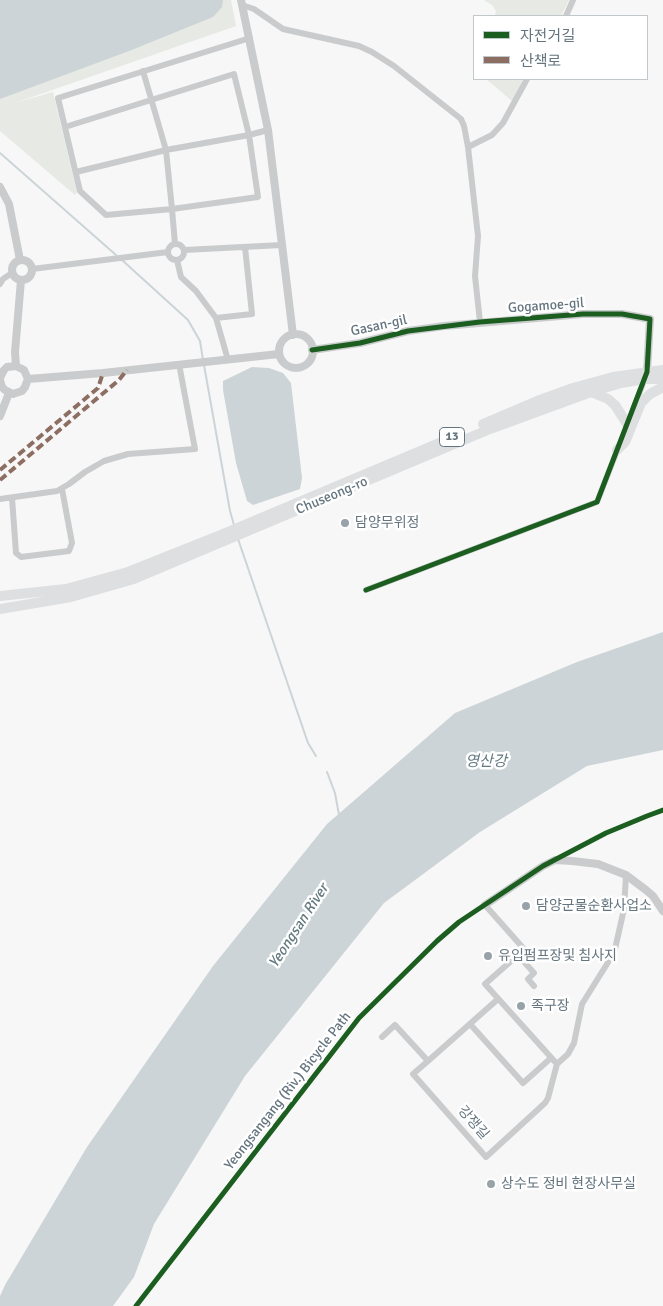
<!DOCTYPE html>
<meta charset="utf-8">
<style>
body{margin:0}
#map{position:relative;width:663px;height:1306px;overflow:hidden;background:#f7f7f7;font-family:Signika,"Noto Sans KR",sans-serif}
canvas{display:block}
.legend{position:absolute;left:473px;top:15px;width:175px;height:65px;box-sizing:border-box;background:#fff;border:1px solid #c1c8cc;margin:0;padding:6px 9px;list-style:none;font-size:15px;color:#65757f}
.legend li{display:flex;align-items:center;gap:10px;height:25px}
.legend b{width:25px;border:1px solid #c1c8cc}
</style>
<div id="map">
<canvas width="663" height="1306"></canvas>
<ul class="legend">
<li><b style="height:6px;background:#1b5e20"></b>자전거길</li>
<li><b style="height:6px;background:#8d6e63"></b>산책로</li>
</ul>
</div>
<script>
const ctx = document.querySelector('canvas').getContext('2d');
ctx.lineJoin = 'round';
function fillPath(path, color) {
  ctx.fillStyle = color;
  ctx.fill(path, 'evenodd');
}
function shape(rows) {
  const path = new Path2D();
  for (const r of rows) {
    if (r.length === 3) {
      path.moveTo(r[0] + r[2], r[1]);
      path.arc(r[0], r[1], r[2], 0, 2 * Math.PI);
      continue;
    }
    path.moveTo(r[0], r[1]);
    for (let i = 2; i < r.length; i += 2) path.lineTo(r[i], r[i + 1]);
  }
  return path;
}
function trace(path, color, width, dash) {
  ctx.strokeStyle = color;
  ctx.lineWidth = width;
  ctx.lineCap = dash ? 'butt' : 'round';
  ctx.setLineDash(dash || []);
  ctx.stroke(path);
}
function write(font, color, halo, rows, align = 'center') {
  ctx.font = font + ' Signika,"Noto Sans KR",sans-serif';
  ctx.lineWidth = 5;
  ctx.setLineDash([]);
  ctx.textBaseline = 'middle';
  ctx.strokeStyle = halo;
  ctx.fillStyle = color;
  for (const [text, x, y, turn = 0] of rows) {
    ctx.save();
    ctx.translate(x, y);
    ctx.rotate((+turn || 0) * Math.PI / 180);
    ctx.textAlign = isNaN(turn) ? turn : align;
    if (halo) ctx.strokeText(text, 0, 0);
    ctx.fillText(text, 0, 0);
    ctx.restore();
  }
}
fillPath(shape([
 [0,0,231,0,236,26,15,103,53,92,77,192,75,195,0,131],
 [484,0,569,0,561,16,495,16,496,11,492,5],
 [486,79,523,79,512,101]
]), '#e6e9e4');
fillPath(shape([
 [0,0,223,0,222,7,213,17,129,51,0,99],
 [252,367,269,368,283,373,291,383,302,478,300,489,253,505,247,501,236,463,223,390,223,381],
 [663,632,663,750,587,766,480,832,384,903,245,1076,154,1224,134,1277,113,1306,0,1306,0,1296,5,1285,87,1147,213,966,327,824,455,713,577,662]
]), '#ccd4d7');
trace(shape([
 [0,153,116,255],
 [122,260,188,320,200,341,203,360],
 [204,365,230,511,234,525],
 [238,539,308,743,316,756],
 [327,772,335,793,339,815]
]), '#ccd4d7', 2);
trace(shape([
 [242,5,254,9,283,29,359,46,372,52,394,66,461,119,464,126,468,147],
 [566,16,573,0],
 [65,127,234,74,249,135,268,130],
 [76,172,166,150,249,135,258,197,172,209,166,150,143,71],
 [176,252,8],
 [175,244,172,209,106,215,80,191,58,98,250,38],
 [184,250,282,245],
 [177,260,181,277,196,291,216,318,228,360],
 [32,269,168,252],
 [0,284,3,279,12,273],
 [216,318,252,314,245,247],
 [480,322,475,276,478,236,468,147,492,135,503,123,527,79],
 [633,410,645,378],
 [12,498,16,553,21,557,69,551,72,543,62,489],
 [0,499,57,491,69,484,85,472,104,461,128,454,195,449,179,364],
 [366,590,597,502,618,448],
 [485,905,524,949,518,955],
 [534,986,528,979,534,973,518,955,485,984,557,1064],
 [470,1024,523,1083,551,1058],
 [382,1037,395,1025,428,1061,498,999],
 [428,1061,413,1074,486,1157,545,1103,548,1098,557,1064,568,1054,574,1043,582,1004,607,964,615,949,624,909,626,875]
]), '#cacbcc', 6);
trace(shape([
 [241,0,268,130,293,335],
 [0,187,9,204,20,260],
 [22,270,10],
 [296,351,17],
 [312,350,360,343,408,331,444,326,583,314,622,314,650,319,647,372],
 [16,366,15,352,21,280],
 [0,378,4,370,7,367,16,366,24,370,28,379,25,387,22,391,13,394,5,390,2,387,0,380],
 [28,379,103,373,279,354],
 [0,416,9,393],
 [485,905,543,866,555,860,572,861,598,864,626,875,646,890,653,896,663,911]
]), '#cacbcc', 8);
trace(shape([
 [591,392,608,399,615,405,627,424],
 [483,424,537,401,573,388,613,377,663,370],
 [617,450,625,442,641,403,650,394,663,387],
 [0,596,66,589,128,572,221,535,451,438],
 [0,609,71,597,134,579,490,429,591,392,621,383,645,379,663,379]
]), '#dedfe0', 10);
trace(shape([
 [0,470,98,388,103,373],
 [0,480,119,380,127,370]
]), '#8d6e63', 4, [8, 4]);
trace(shape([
 [312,350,360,343,408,331,480,322,583,314,622,314,650,319,647,372,597,502,366,590],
 [136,1306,359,1018,437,941,459,922,543,866,606,833,647,816,663,810]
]), '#1b5e20', 5);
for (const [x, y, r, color] of [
 [345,523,5,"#98a2a9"],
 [526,906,5,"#98a2a9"],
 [488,956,5,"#98a2a9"],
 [521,1006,5,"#98a2a9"],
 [491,1184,5,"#98a2a9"]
]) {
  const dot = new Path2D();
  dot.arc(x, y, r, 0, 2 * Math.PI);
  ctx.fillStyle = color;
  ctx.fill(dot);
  trace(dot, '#fff', 2);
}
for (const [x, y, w] of [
 [452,437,25]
]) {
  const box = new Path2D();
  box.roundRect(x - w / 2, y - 9.5, w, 19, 4);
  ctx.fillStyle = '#fff';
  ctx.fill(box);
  trace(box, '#65757f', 1);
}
write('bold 12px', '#65757f', null, [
 ["13",452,437]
]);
write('14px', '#65757f', '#fff', [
 ["Gogamoe-gil",546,306,-4],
 ["Gasan-gil",379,326,-12],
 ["Chuseong-ro",332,496,-23],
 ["Yeongsangang (Riv.) Bicycle Path",288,1091,-52],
 ["강쟁길",473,1123,49]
]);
write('14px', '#65757f', '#fff', [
 ["담양무위정",355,523],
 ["담양군물순환사업소",536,906],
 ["유입펌프장및 침사지",498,956],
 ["족구장",531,1006],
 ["상수도 정비 현장사무실",501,1184]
], 'left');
write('italic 15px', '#657a80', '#fff', [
 ["영산강",486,762],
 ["Yeongsan River",299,926,-57]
]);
</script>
